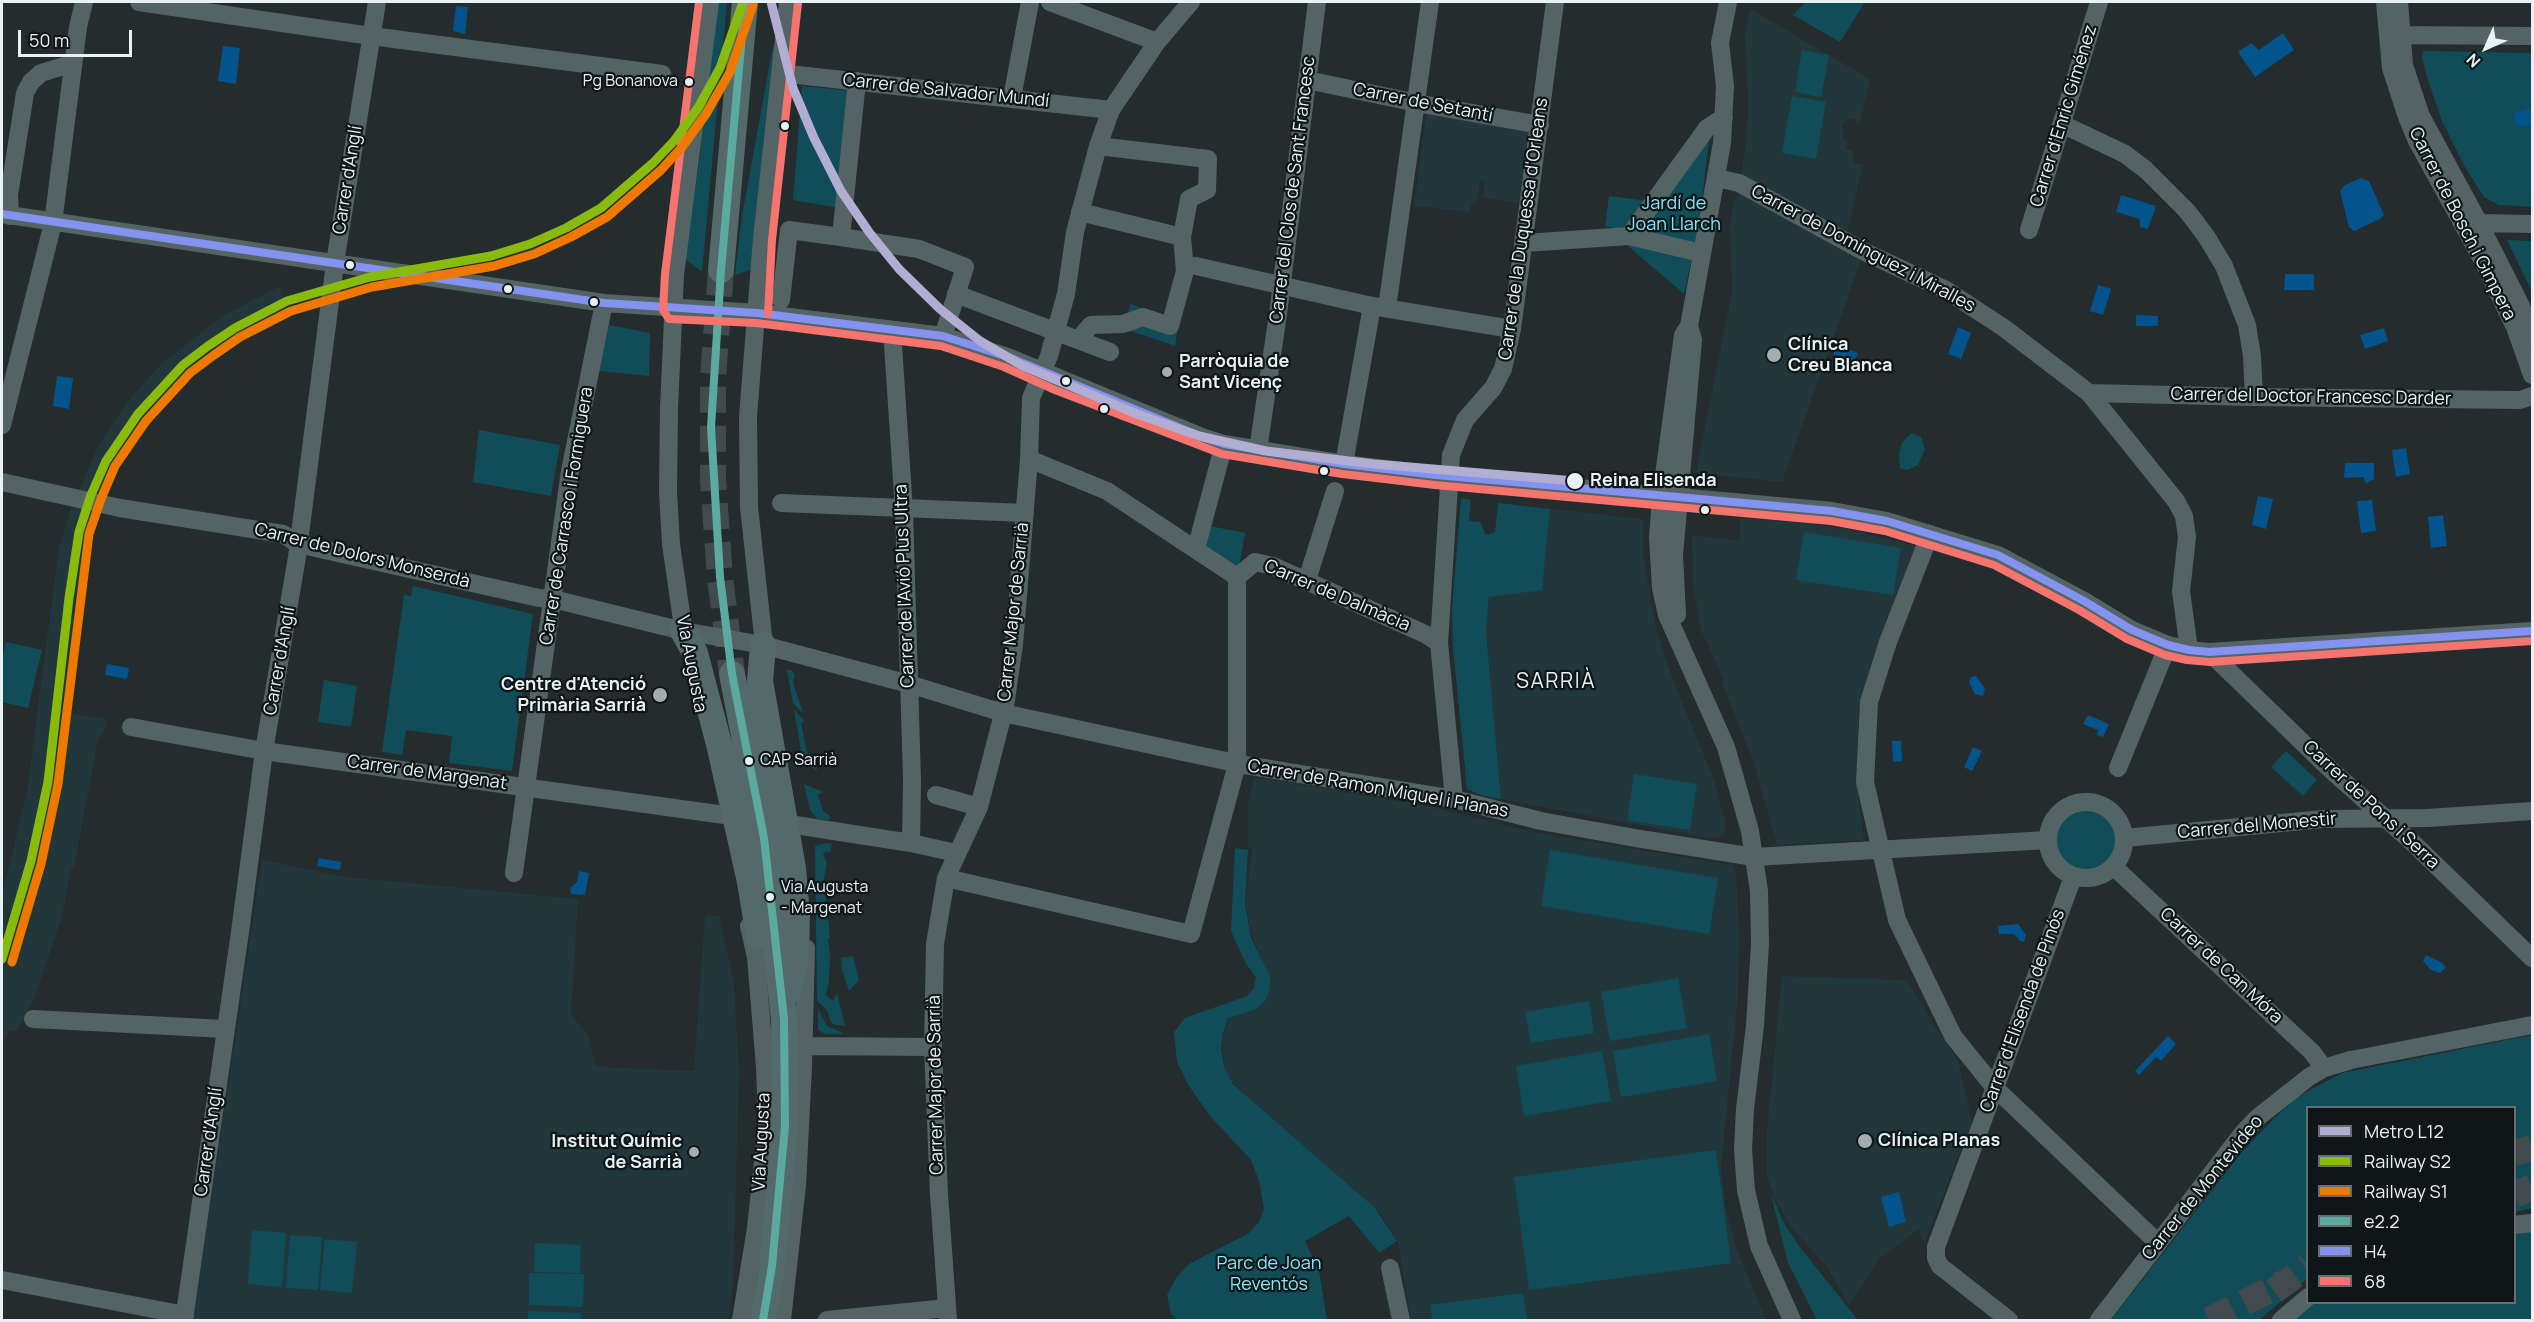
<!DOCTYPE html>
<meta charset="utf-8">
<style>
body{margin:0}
#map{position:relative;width:2534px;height:1322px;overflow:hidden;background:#242c2e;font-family:Manrope,sans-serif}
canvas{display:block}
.frame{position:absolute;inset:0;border:3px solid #e8f1f3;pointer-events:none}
.legend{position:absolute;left:2306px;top:1106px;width:210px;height:198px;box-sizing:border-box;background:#0f1617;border:2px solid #666e6f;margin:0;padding:8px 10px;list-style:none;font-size:18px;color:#e8f1f3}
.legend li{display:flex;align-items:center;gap:12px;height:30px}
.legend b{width:30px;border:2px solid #666e6f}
.north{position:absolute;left:2456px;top:18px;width:60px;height:60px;-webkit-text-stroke:4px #0f1617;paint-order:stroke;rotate:225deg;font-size:16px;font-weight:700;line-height:24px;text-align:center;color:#e8f1f3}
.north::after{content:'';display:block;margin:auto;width:21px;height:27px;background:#e8f1f3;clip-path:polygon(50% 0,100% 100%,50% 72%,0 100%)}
.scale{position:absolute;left:18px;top:30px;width:114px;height:27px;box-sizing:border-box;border:3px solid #e8f1f3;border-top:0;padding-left:8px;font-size:18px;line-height:21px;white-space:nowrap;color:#e8f1f3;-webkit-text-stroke:4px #0f1617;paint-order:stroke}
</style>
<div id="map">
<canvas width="2534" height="1322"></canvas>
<div class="frame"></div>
<ul class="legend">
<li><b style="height:8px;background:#b2aed3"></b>Metro L12</li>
<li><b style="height:8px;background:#88bb0b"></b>Railway S2</li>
<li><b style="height:8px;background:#ef7900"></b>Railway S1</li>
<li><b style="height:8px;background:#5aab9d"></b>e2.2</li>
<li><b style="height:8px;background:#8493f0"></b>H4</li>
<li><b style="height:8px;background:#f6746e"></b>68</li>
</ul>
<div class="north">N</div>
<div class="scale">50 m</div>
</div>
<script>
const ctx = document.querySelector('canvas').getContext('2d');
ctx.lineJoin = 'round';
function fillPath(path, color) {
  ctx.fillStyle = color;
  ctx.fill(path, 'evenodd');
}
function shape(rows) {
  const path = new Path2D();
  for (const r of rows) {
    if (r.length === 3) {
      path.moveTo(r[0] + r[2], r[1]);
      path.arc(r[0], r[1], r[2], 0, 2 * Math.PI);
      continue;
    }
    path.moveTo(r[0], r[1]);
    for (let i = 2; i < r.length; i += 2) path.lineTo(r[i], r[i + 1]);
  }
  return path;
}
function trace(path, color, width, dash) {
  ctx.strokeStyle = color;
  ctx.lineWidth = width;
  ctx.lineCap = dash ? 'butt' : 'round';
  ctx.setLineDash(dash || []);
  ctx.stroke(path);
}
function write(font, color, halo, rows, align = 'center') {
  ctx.font = font + ' Manrope,sans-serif';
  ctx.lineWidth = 4.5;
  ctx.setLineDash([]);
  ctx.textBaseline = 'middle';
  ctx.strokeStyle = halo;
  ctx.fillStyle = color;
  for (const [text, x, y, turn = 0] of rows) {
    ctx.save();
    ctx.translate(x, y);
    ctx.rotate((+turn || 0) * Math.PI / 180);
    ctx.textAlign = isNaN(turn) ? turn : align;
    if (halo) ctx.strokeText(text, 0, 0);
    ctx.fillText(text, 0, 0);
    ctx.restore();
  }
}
fillPath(shape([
 [1750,9,1870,79,1859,125,1856,120,1850,118,1844,121,1842,127,1844,134,1843,139,1848,140,1845,149,1852,150,1854,163,1863,165,1847,233,1741,176,1746,144,1748,105,1745,32],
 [1427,110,1531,130,1521,203,1483,198,1485,181,1480,180,1476,204,1471,204,1470,212,1414,206],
 [1741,194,1862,257,1782,482,1696,473,1732,293,1730,225,1734,199],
 [280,286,286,313,229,343,187,375,135,430,119,455,101,491,85,552,64,712,107,719,105,729,98,740,74,868,71,869,62,917,33,1002,17,1030,10,1030,2,1046,2,896,27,791,59,548,70,511,98,446,126,404,160,365,221,317],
 [1498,503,1643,519,1643,553,1656,629,1670,672,1714,780,1726,825,1724,833,1720,837,1708,838,1501,799,1486,631],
 [1740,518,1807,523,1851,530,1916,546,1873,657,1859,709,1857,757,1858,793,1864,840,1777,845,1754,763,1722,682,1724,680,1701,630,1693,585,1692,535,1740,541],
 [1255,777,1422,805,1537,833,1732,865,1736,872,1739,933,1738,996,1721,1167,1726,1211,1738,1253,1766,1320,1411,1320,1398,1242,1381,1214,1233,1083,1224,1067,1223,1038,1229,1018,1256,1010,1266,1000,1270,987,1270,976,1252,937,1246,904,1252,849,1248,848,1248,803],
 [262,860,346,877,578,899,571,1015,588,1035,595,1065,600,1067,694,1071,705,915,719,916,734,983,739,1071,733,1285,728,1320,193,1320],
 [1782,976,1907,980,1935,1027,1958,1060,1972,1122,1924,1243,1919,1229,1879,1259,1849,1305,1827,1267,1791,1227,1775,1199,1767,1175,1767,1131]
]), '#21373b');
fillPath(shape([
 [714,2,727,2,702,272,685,259,700,156],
 [1805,2,1865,2,1840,42,1793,15],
 [781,22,753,269,735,275,742,216,772,51],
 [1802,50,1829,55,1821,97,1795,92],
 [2423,51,2532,53,2532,207,2499,205,2484,197,2465,167,2442,121,2428,80,2422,58],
 [802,86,853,91,840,208,793,200],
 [1792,96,1826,102,1816,159,1782,153],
 [1710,129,1697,247,1605,226,1609,196,1649,201],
 [1634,240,1692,257,1684,294,1628,246],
 [2507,240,2532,241,2532,292],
 [1131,304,1179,322,1175,346,1122,328],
 [609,325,650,333,649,376,599,371],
 [479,430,560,445,551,496,473,482],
 [1911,433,1921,437,1925,449,1918,465,1907,470,1900,468,1899,454,1902,443],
 [1461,498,1471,500,1469,521,1480,522,1486,535,1495,532,1498,503,1550,509,1542,590,1489,597,1486,631,1501,799,1483,796,1467,789,1453,648,1452,609],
 [1210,526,1245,533,1239,568,1209,553,1205,543],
 [1804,532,1901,548,1893,595,1796,580],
 [413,586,533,614,512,771,449,763,452,736,406,730,402,755,382,752,404,595,411,596],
 [6,642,42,650,28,708,2,702,2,659],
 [787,670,791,670,795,675,793,683,803,713,793,703],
 [324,680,357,686,351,727,318,722],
 [794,710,805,721,801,723,807,752,815,758,817,770,800,762,802,756],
 [2286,751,2317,780,2303,796,2271,767],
 [1634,774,1697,784,1690,830,1627,820],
 [804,784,823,792,818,795,823,811,830,816,829,820,817,819,810,810],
 [2086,839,31],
 [826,843,832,844,830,853,827,851,823,854,827,863,824,878,830,937,828,939,830,955,829,981,826,995,833,1001,837,993,845,1026,832,1024,827,1010,817,1001,815,846],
 [1235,848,1248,850,1245,904,1251,938,1270,976,1270,988,1266,1000,1255,1010,1228,1018,1223,1033,1221,1048,1224,1067,1233,1084,1375,1208,1397,1241,1379,1253,1349,1216,1305,1241,1319,1271,1327,1320,1177,1320,1171,1314,1167,1295,1176,1278,1189,1264,1249,1233,1259,1222,1264,1209,1259,1181,1251,1160,1210,1116,1189,1086,1177,1062,1174,1032,1185,1018,1247,996,1254,988,1256,977,1246,964,1231,931],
 [1550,850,1718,878,1709,934,1541,906],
 [853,956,859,980,849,991,842,969,841,958],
 [1678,978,1687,1028,1610,1041,1601,992],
 [1589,1001,1594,1033,1531,1043,1525,1012],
 [818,1009,827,1026,845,1034,825,1034,818,1030],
 [1709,1034,1717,1081,1621,1097,1613,1051],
 [2532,1035,2532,1208,2515,1212,2514,1108,2308,1108,2307,1279,2259,1320,2111,1320,2241,1153,2293,1099,2342,1073],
 [1602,1051,1611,1101,1524,1116,1516,1066],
 [1716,1150,1731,1263,1529,1290,1514,1177],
 [1771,1194,1785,1225,1799,1246,1858,1320,1817,1320,1788,1263],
 [252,1230,286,1233,282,1287,248,1284],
 [2532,1231,2532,1320,2291,1320,2311,1303,2514,1302,2515,1234],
 [290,1235,322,1237,318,1290,286,1288],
 [325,1239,357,1242,352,1293,320,1290],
 [535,1243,581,1245,580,1273,534,1272],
 [529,1273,584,1274,583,1307,529,1305],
 [1523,1293,1527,1320,1432,1320,1430,1305],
 [528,1311,581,1313,581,1320,528,1320]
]), '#114d58');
fillPath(shape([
 [456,6,468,7,465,34,453,31],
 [2283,33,2294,50,2255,77,2238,52,2251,43,2259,50],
 [223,46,240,48,236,84,218,81],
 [2526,109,2532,109,2532,128,2527,125,2517,125,2514,122,2515,113],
 [2361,178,2369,181,2384,215,2380,219,2354,231,2349,227,2340,191,2345,185],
 [2121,195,2156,206,2148,229,2140,227,2140,219,2116,212],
 [2285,274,2314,274,2314,290,2284,290],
 [2098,285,2111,289,2103,315,2090,311],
 [2136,315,2158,316,2158,326,2136,326],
 [1958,327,1971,333,1961,359,1948,354],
 [2384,328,2388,341,2365,349,2360,335],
 [1837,345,1858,353,1851,369,1845,368,1848,361,1833,354],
 [57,376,73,378,69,409,53,406],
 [2406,448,2410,474,2396,477,2392,450],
 [2345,463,2374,463,2374,479,2366,483,2363,477,2344,478],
 [2258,496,2273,499,2266,529,2252,525],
 [2372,500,2376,531,2361,533,2357,501],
 [2443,515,2447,546,2431,548,2428,517],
 [107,664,129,668,127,679,105,675],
 [1976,676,1985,688,1983,696,1975,694,1969,682,1971,677],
 [2088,715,2109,724,2103,737,2097,735,2098,730,2083,724],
 [1892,741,1901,741,1902,761,1893,762],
 [1973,747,1982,751,1972,771,1964,767],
 [319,858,341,862,340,870,317,866],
 [579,871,589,873,585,895,571,894,570,888,577,882],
 [2018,924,2026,935,2024,942,2020,941,2014,934,1999,934,1998,926],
 [2426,955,2441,962,2446,967,2440,973,2431,970,2423,961],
 [2168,1036,2176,1044,2161,1061,2156,1057,2139,1075,2135,1071],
 [1899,1192,1906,1222,1889,1227,1881,1197]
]), '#03538c');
trace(shape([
 [721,270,713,377,713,480,720,577,732,674],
 [2514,1153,2532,1148],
 [2514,1195,2532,1187],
 [2274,1291,2308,1266],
 [2209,1320,2288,1281]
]), '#414a4c', 26, [26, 13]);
trace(shape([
 [139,2,371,36,662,74],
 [1050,2,1157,42],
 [2385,2,2391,68,2407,117,2417,141,2483,261,2515,327,2532,375],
 [2399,2,2404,65,2421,116,2479,223,2521,306,2532,335],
 [2391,35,2532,36],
 [780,73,1111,110],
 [1307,80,1422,104,1540,125],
 [1012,98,1030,2],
 [2062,124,2125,154,2146,170,2187,211,2206,236,2224,266,2247,325,2252,356,2254,397],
 [1717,178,1739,183,1865,252,1946,290,2004,328,2089,393,2176,501,2184,516,2187,537,2181,591,2189,650],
 [1080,212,1182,237],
 [2,214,604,303,757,313,943,336,1008,357,1202,437,1224,444,1344,464,1436,475,1832,511,1887,521,1998,555,2084,601,2132,630,2168,645,2189,650,2209,652,2532,631],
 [10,216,9,195,25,93,31,82,41,73,64,66],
 [2469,228,2479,223,2532,224],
 [2029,230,2099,2],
 [1629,236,1707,128,1724,117],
 [841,237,919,249,965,267,946,327],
 [1524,243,1629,236,1701,253],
 [1196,266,1372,306,1512,329],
 [956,294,1110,352],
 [781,300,789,230,841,237,857,81],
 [1387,308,1430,2],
 [1689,326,1683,335,1661,497,1658,538,1661,588,1667,615,1726,747,1750,831,1759,891,1760,943,1755,1026,1745,1109,1743,1150,1746,1190,1759,1246,1792,1320],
 [892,330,904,510,912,780,911,843],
 [1078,340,1091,325,1123,324,1143,317,1170,326,1185,271,1182,237,1189,199,1207,190,1208,159,1098,146],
 [2089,393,2254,397,2520,400,2532,396],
 [2,425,53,223,78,27,84,2],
 [1258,450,1278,314,1317,2],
 [1029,459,1107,491,1237,577],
 [1344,464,1372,306],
 [2,482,120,508,283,534,298,544,539,598,553,599,683,631,763,645,909,684,1003,713,1188,753,1245,765,1454,799,1541,821,1635,838,1754,857,2048,840],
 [781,503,1025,513],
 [1930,534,1888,642,1869,702,1865,782,1897,920,1953,1036,1995,1088,2158,1243],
 [1196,549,1224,444],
 [1237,577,1255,562,1273,566,1425,634,1439,643],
 [1307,580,1335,491],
 [1677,615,1674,555,1693,340,1689,326,1722,143,1725,86,1720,43,1728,2],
 [685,641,671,544,668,492,669,408,675,275,710,2],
 [2209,652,2331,770,2412,842,2532,958],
 [765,654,749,507,748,417,762,239,788,2],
 [131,727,264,751,746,818],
 [2118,768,2168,645],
 [936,795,979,807],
 [1454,799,1439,643,1451,455,1465,420,1493,388,1503,369,1512,329,1555,2],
 [2086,840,38],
 [776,822,911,843,956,853],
 [2125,838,2323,819,2427,818,2532,811],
 [2114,867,2312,1052,2324,1068],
 [514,873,570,471,604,303],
 [946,878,1191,934,1237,764,1237,577],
 [33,1019,225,1029],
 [803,1046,933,1047],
 [2514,1225,2532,1223],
 [1390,1268,1401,1320],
 [2,1280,185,1315],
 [184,1320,240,932,264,751,297,557,335,263,377,2],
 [741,1320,756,1228,767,1124,765,1067,756,957,749,926],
 [782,1320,797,1185,803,1067,806,948],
 [827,1320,947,1308],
 [948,1320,939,1194,933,1047,935,944,946,878,979,807,1005,706,1014,645,1029,459,1031,398,1049,356,1066,294,1075,232,1098,146,1111,110,1157,42,1191,2],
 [2009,1320,1940,1266,1936,1258,1936,1247,2073,877],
 [2099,1320,2242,1134,2257,1118,2309,1077,2324,1068,2351,1060,2532,1025],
 [2281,1320,2308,1297]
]), '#546464', 18);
trace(shape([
 [721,270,745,2],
 [683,631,695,653,719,744,750,882,759,936],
 [763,645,760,681,793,868,797,915,796,957,788,992],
 [732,674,764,838,784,1019,785,1126,772,1266,763,1320]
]), '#53696a', 26);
trace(shape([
 [745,2,721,270,711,427,720,577,732,674,764,838,784,1019,785,1126,772,1266,763,1320]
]), '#5aab9d', 8);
trace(shape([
 [2,214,604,303,757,313,943,336,1008,357,1202,437,1224,444,1344,464,1436,475,1832,511,1887,521,1998,555,2084,601,2132,630,2168,645,2189,650,2209,652,2532,631]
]), '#8493f0', 8);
trace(shape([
 [699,2,665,274,663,310,669,319,756,323,941,346,1004,367,1055,390,1222,454,1342,474,1435,485,1831,521,1885,531,1994,565,2079,610,2127,639,2165,655,2187,660,2210,662,2532,641],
 [768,314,772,240,798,3]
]), '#f6746e', 8);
trace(shape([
 [2,959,31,861,48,782,69,598,79,532,91,495,106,461,138,414,183,365,208,346,235,328,287,301,370,277,491,256,530,244,566,228,601,208,653,163,674,141,698,108,720,68,743,2]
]), '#88bb0b', 9);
trace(shape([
 [12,962,41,864,58,784,89,534,101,499,115,466,146,421,190,373,214,355,240,337,291,311,372,287,494,266,534,254,571,237,607,217,661,170,682,147,706,114,730,72,753,5]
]), '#ef7900', 9);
trace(shape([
 [771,2,793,88,814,138,841,191,869,232,899,269,940,309,980,341,1021,365,1137,414,1199,436,1266,451,1374,464,1575,481]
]), '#b2aed3', 9);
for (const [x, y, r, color] of [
 [689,82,5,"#e8f1f3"],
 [785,126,5,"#e8f1f3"],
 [350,265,5,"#e8f1f3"],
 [508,289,5,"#e8f1f3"],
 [594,302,5,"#e8f1f3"],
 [1774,355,8,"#a3acae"],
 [1167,372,6,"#a3acae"],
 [1066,381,5,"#e8f1f3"],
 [1104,409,5,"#e8f1f3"],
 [1324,471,5,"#e8f1f3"],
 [1575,481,9,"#e8f1f3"],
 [1705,510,5,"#e8f1f3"],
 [660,695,8,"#a3acae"],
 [749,761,5,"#e8f1f3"],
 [770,897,5,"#e8f1f3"],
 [1865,1141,8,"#a3acae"],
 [694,1152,6,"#a3acae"]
]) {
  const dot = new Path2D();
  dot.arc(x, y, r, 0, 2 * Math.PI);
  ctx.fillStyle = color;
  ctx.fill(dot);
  trace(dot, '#0f1617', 2);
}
write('16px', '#e8f1f3', '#0f1617', [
 ["Pg Bonanova",678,82,"right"],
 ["CAP Sarrià",760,761],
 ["Via Augusta",781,888],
 ["- Margenat",781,909]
], 'left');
write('18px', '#e8f1f3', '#0f1617', [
 ["Carrer de Salvador Mundí",946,91,6],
 ["Carrer de Setantí",1423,103,11],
 ["Carrer d'Enric Giménez",2064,116,-73],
 ["Carrer d'Anglí",348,180,-81],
 ["Carrer del Clos de Sant Francesc",1293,190,-83],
 ["Carrer de Bosch i Gimpera",2462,224,63],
 ["Carrer de la Duquessa d'Orleans",1524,229,-82],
 ["Carrer de Domínguez i Miralles",1863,249,28],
 ["Carrer del Doctor Francesc Darder",2311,397,1],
 ["Carrer de Carrasco i Formiguera",567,516,-81],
 ["Carrer de Dolors Monserdà",362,556,14],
 ["Carrer de l'Avió Plus Ultra",905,586,-92],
 ["Carrer de Dalmàcia",1337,596,23],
 ["Carrer Major de Sarrià",1014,612,-84],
 ["Carrer d'Anglí",280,661,-80],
 ["Via Augusta",691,664,79],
 ["Carrer de Margenat",427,773,8],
 ["Carrer de Ramon Miquel i Planas",1378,789,10],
 ["Carrer de Pons i Serra",2371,805,43],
 ["Carrer del Monestir",2257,826,-5],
 ["Carrer de Can Móra",2221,966,43],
 ["Carrer d'Elisenda de Pinós",2023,1011,-70],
 ["Carrer Major de Sarrià",936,1085,-91],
 ["Carrer d'Anglí",209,1142,-82],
 ["Via Augusta",762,1142,-87],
 ["Carrer de Montevideo",2203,1188,-51]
]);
write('18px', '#89e6f9', '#0f1617', [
 ["Jardí de",1674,204],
 ["Joan Llarch",1674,225],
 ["Parc de Joan",1269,1264],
 ["Reventós",1269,1285]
]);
write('bold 18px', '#e8f1f3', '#0f1617', [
 ["Clínica",1788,345],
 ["Creu Blanca",1788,366],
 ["Parròquia de",1179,362],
 ["Sant Vicenç",1179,383],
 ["Centre d'Atenció",646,685,"right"],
 ["Primària Sarrià",646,706,"right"],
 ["Clínica Planas",1878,1141],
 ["Institut Químic",682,1142,"right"],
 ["de Sarrià",682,1163,"right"]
], 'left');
write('bold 18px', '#e8f1f3', '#0f1617', [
 ["Reina Elisenda",1590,481]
], 'left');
ctx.letterSpacing = '1.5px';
write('21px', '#e8f1f3', '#0f1617', [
 ["SARRIÀ",1556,682]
]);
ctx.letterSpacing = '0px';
</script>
